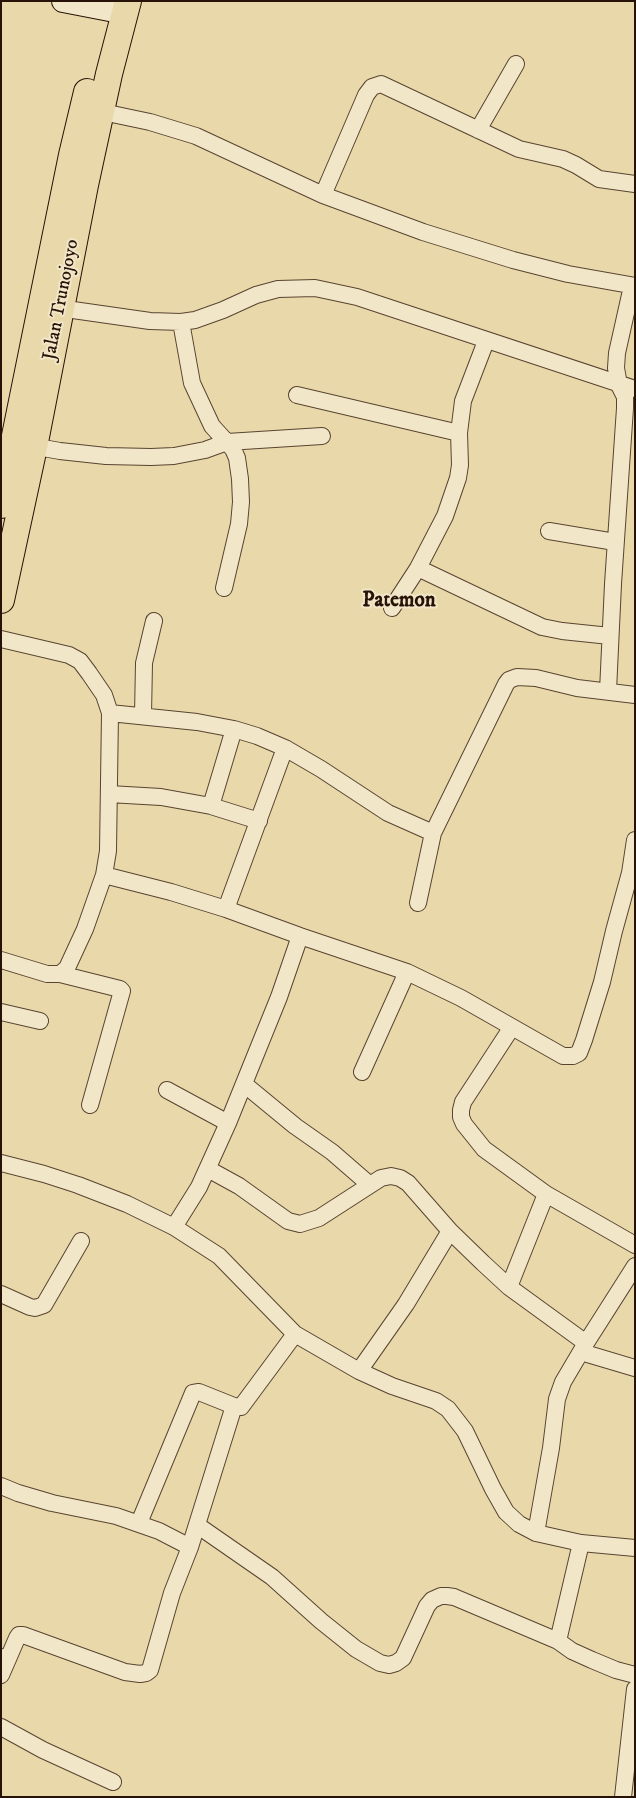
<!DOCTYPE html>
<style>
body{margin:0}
#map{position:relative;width:636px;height:1798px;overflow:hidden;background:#e9d9aa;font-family:"IM FELL DW Pica",serif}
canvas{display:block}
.frame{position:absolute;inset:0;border:2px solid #271207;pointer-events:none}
</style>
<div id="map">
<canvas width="636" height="1798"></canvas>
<div class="frame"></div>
</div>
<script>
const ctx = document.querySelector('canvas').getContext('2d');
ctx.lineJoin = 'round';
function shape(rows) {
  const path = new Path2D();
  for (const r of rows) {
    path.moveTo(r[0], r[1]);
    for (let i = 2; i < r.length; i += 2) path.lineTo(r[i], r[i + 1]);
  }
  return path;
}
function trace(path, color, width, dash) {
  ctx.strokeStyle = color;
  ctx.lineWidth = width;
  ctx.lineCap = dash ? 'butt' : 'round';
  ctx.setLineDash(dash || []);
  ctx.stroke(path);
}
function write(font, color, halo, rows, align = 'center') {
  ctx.font = font + ' "IM FELL DW Pica",serif';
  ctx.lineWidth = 4;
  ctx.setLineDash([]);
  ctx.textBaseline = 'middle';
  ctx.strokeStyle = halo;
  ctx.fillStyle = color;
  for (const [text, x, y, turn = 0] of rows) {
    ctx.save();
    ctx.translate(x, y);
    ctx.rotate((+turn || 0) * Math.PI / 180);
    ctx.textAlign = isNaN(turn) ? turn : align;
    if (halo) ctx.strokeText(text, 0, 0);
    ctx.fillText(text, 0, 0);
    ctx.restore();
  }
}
const minor = shape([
 [93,110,150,122,196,136,323,195,423,232,513,260,568,274,635,286],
 [478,130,516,64],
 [323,195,366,95,372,87,381,84,519,149,563,159,576,165,599,179,635,184],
 [52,307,150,321,181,322,195,320,223,310,256,295,278,289,315,288,357,297,635,389],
 [181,322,192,383,212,426,233,449,237,458,240,479,241,502,239,524,224,588],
 [297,395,459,433],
 [26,445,60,451,106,456,151,457,174,456,205,450,227,442,322,436],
 [549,531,615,542],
 [418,568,542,627,562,631,610,636],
 [392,608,418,568,445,516,458,478,460,465,459,433,463,401,486,341],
 [1,639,69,655,80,661,89,673,104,695,110,713,108,851,104,875,85,929,67,968,60,974,47,974,1,960],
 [608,691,613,584,625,408,625,397,619,385,616,368,617,353,632,286],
 [110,713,197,722,234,729,257,736,285,748,321,769,388,813,433,833],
 [143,715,144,663,154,621],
 [109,794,161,797,211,806,259,821],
 [211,806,234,729],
 [104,875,171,892,226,909,300,936,407,972,461,998,512,1027],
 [418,903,433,833,506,684,509,680,517,677,536,678,577,688,635,695],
 [226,909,285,748],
 [60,974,120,989,122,991,90,1105],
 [1,1012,40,1021],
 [362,1072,407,972],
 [244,1084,295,1126,332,1152,370,1185],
 [167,1090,228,1123],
 [1,1163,44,1174,78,1185,127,1204,174,1227,219,1256,295,1334,359,1371,392,1386,436,1401,448,1409,465,1431,493,1489,506,1512,519,1524,536,1533,581,1543,635,1548],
 [208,1169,239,1186,288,1221,300,1224,319,1218,381,1178,391,1176,400,1178,408,1183,450,1231,483,1263,509,1287,586,1343,563,1382,557,1399,551,1448,536,1533],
 [546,1194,484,1149,464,1124,461,1117,461,1110,463,1102,512,1027,563,1056,573,1056,579,1053,584,1040,602,982,614,931,630,873,635,840],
 [174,1227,199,1187,228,1123,279,997,300,936],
 [509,1287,546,1194,635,1245],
 [1,1294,30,1307,35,1308,44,1305,81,1241],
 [586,1343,635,1266],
 [581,1352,635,1368],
 [359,1371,406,1304,450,1231],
 [1,1486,18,1493,52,1503,116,1516,159,1531,190,1547],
 [139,1523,193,1393,199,1392,234,1406,241,1407,295,1334],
 [197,1525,272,1577,321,1621,356,1649,380,1663,389,1665,396,1663,403,1658,427,1606,432,1600,441,1596,447,1596,454,1597,558,1641,572,1651,592,1660,616,1670,635,1675],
 [558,1641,581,1543],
 [1,1657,8,1659,1,1675],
 [8,1659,17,1638,19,1635,23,1635,125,1672,140,1674,146,1673,150,1670,172,1593,190,1547,234,1406],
 [1,1727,43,1750,113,1782],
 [623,1797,635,1689]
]);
const secondary = shape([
 [63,1,125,13]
]);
const trunk = shape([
 [1,505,72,155,87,92],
 [1,600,34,447,85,185,109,74,128,1]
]);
trace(minor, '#584430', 18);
trace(secondary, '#271207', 24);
trace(trunk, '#271207', 28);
trace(minor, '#f1e6c8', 16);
trace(secondary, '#f1e6c8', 22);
trace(trunk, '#e9d9aa', 26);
write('19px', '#271207', '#f1e6c8', [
 ["Jalan Trunojoyo",62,300,-79]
]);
write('bold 21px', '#271207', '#f1e6c8', [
 ["Patemon",399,602]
]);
</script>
